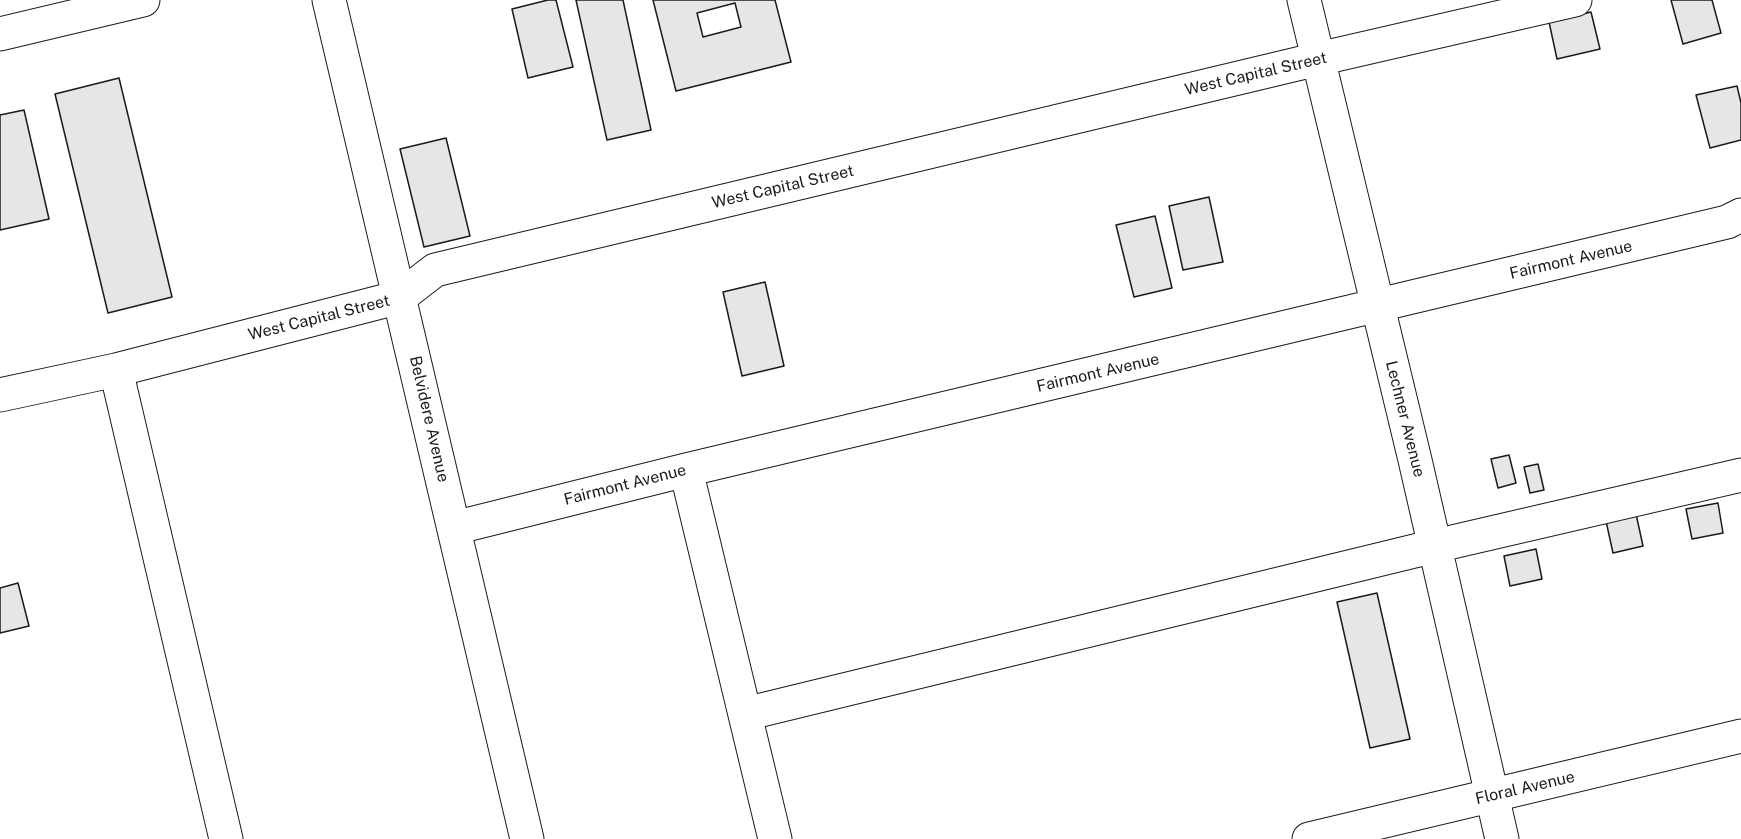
<!DOCTYPE html>
<style>
body{margin:0}
canvas{display:block;background:#fff}
</style>
<canvas width="1741" height="839"></canvas>
<script>
const ctx = document.querySelector('canvas').getContext('2d');
ctx.lineJoin = 'round';
function fillPath(path, color) {
  ctx.fillStyle = color;
  ctx.fill(path, 'evenodd');
}
function shape(rows) {
  const path = new Path2D();
  for (const r of rows) {
    path.moveTo(r[0], r[1]);
    for (let i = 2; i < r.length; i += 2) path.lineTo(r[i], r[i + 1]);
  }
  return path;
}
function trace(path, color, width, dash) {
  ctx.strokeStyle = color;
  ctx.lineWidth = width;
  ctx.lineCap = dash ? 'butt' : 'round';
  ctx.setLineDash(dash || []);
  ctx.stroke(path);
}
function write(font, color, halo, rows, align = 'center') {
  ctx.font = font + ' "Public Sans",sans-serif';
  ctx.lineWidth = 4.5;
  ctx.setLineDash([]);
  ctx.textBaseline = 'middle';
  ctx.strokeStyle = halo;
  ctx.fillStyle = color;
  for (const [text, x, y, turn = 0] of rows) {
    ctx.save();
    ctx.translate(x, y);
    ctx.rotate((+turn || 0) * Math.PI / 180);
    ctx.textAlign = isNaN(turn) ? turn : align;
    if (halo) ctx.strokeText(text, 0, 0);
    ctx.fillText(text, 0, 0);
    ctx.restore();
  }
}
const building = shape([
 [548,0,556,0,573,67,528,78,512,9,548,0],
 [576,0,623,0,651,130,607,140,576,0],
 [653,0,775,0,791,62,676,91,653,0],
 [735,3,741,27,703,37,697,13,735,3],
 [1671,0,1712,0,1721,33,1683,44,1671,0],
 [1591,12,1600,49,1557,59,1549,22,1591,12],
 [119,78,172,297,108,313,55,94,119,78],
 [1737,86,1741,103,1741,140,1710,148,1696,95,1737,86],
 [24,110,49,219,0,230,0,115,24,110],
 [446,138,470,236,424,247,400,149,446,138],
 [1209,197,1223,262,1183,270,1169,206,1209,197],
 [1155,216,1172,288,1134,297,1116,225,1155,216],
 [765,282,784,366,742,376,723,292,765,282],
 [1509,455,1516,483,1498,488,1491,459,1509,455],
 [1538,464,1544,490,1530,493,1524,467,1538,464],
 [1718,503,1723,533,1692,539,1686,509,1718,503],
 [1636,514,1643,546,1613,553,1606,521,1636,514],
 [1536,549,1542,579,1510,586,1504,556,1536,549],
 [18,583,29,626,0,633,0,588,18,583],
 [1377,593,1410,739,1370,748,1337,602,1377,593]
]);
fillPath(building, '#e6e6e6');
trace(building, '#1a1a1a', 1.5);
const minor = shape([
 [329,0,527,839],
 [1304,0,1415,460,1502,839],
 [116,370,226,839],
 [0,395,116,370,400,297,435,270,1318,59,1575,0],
 [686,470,775,839],
 [454,528,686,470,1727,222,1741,215],
 [745,714,1435,546,1741,475],
 [1309,839,1741,736]
]);
const major = shape([
 [0,34,143,0]
]);
trace(minor, '#1a1a1a', 35);
trace(major, '#1a1a1a', 35);
trace(minor, '#fff', 33);
trace(major, '#fff', 33);
write('16px', '#1a1a1a', '#fff', [
 ["West Capital Street",1256,74,-13],
 ["West Capital Street",783,187,-13],
 ["Fairmont Avenue",1571,260,-13],
 ["West Capital Street",319,318,-14],
 ["Fairmont Avenue",1098,373,-13],
 ["Belvidere Avenue",429,419,77],
 ["Lechner Avenue",1405,419,76],
 ["Fairmont Avenue",625,485,-14],
 ["Floral Avenue",1525,788,-13]
]);
</script>
